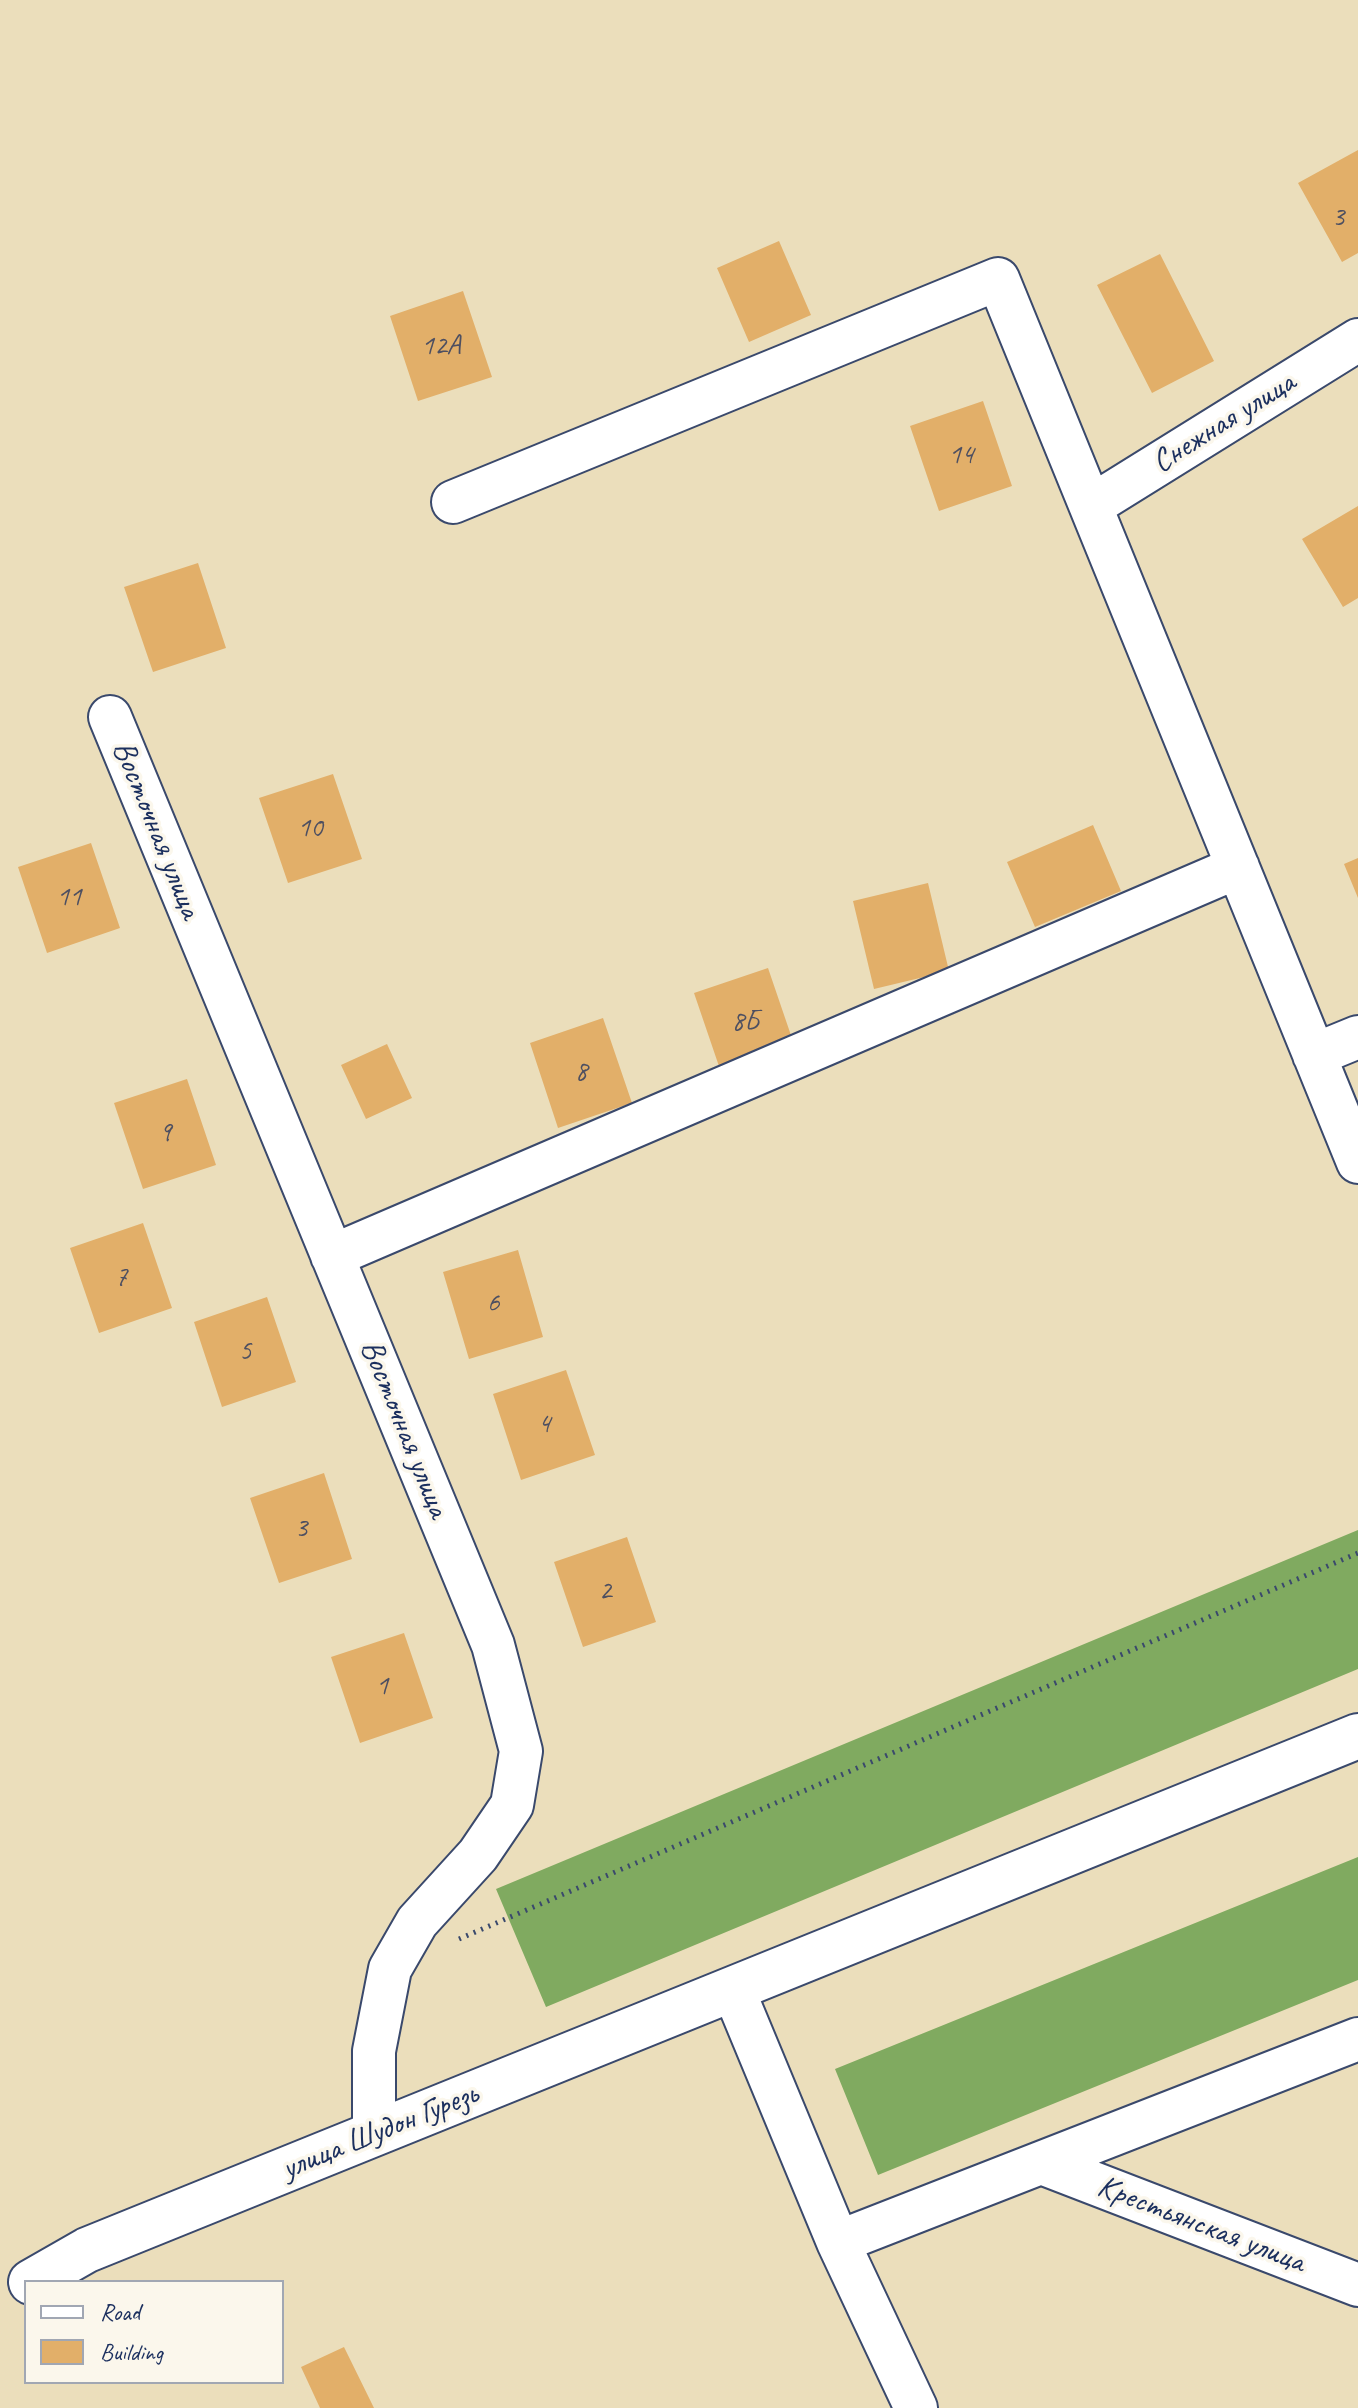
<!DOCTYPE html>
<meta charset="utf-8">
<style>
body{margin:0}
#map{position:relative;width:1358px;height:2408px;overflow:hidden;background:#ebdebb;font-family:Caveat,sans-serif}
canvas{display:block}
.legend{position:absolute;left:24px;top:2280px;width:260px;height:104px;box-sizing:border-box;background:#fbf7ec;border:2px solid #a1a7b3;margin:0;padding:10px 14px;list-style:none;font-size:24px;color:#1b2f5e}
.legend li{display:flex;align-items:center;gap:16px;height:40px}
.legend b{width:40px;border:2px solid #a1a7b3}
</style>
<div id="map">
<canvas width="1358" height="2408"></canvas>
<ul class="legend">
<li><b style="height:10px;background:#fff"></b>Road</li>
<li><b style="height:22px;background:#e2af69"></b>Building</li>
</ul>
</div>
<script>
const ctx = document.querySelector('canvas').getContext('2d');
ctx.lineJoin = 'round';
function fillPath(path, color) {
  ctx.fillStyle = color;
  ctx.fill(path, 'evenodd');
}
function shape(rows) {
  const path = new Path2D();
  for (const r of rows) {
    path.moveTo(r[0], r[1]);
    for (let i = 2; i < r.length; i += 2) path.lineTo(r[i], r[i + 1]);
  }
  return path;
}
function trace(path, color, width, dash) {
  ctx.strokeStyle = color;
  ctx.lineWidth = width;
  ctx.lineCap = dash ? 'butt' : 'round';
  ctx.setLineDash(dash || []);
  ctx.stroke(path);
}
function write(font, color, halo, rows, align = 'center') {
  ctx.font = font + ' Caveat,sans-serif';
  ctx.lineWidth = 7;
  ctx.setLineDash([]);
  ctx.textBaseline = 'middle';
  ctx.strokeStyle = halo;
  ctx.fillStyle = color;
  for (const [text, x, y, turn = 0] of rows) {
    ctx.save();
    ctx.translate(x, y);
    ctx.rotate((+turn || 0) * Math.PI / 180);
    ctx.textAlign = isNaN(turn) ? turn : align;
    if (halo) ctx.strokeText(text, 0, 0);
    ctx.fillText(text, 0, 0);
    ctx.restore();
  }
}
fillPath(shape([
 [1358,1530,1358,1669,546,2007,496,1889],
 [1358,1857,1358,1980,878,2175,835,2069]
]), '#80aa60');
fillPath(shape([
 [1358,150,1358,253,1342,262,1298,183],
 [779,241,811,315,749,342,717,268],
 [1160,254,1214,361,1152,393,1097,285],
 [463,291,492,377,418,401,390,316],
 [983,401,1012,486,939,511,910,426],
 [1358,506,1358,598,1343,607,1302,539],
 [198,563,226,648,153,672,124,587],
 [333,774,362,859,288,883,259,798],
 [1093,825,1121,891,1035,927,1007,862],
 [91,843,120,928,47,953,18,867],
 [1358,858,1358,898,1344,864],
 [928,883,949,971,874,989,853,901],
 [768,968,797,1053,723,1078,694,993],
 [603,1018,632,1103,558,1128,530,1043],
 [387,1044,412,1098,366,1119,341,1065],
 [187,1079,216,1165,143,1189,114,1103],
 [143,1223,172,1308,99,1333,70,1248],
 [518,1250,543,1337,469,1359,443,1272],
 [267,1297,296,1382,222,1407,194,1322],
 [566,1370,595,1455,521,1480,493,1394],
 [324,1473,352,1559,279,1583,250,1498],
 [627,1537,656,1622,583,1647,554,1562],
 [404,1633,433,1718,360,1743,331,1657],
 [344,2347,374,2408,320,2408,301,2367]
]), '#e2af69');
const minor = shape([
 [453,502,998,279,1358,1162],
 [1091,506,1358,340],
 [110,717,493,1645,521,1751,512,1805,478,1855,417,1922,390,1969,374,2051,374,2134],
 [1314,1055,1358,1037],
 [332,1256,1238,867],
 [733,1989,838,2242,916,2408],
 [1044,2164,1358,2285],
 [838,2242,1358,2039]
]);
const tertiary = shape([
 [31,2282,87,2250,1358,1736]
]);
trace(minor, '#3a496c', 46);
trace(tertiary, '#3a496c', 48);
trace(shape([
 [459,1939,1358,1553]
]), '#3a496c', 5, [2, 6]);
trace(minor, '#fff', 42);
trace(tertiary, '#fff', 44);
write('28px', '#4d4f61', null, [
 ["3",1338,218],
 ["12А",441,347],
 ["14",961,456],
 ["10",310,829],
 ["11",69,898],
 ["8Б",745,1023],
 ["8",581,1073],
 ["9",165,1134],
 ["7",121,1278],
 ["6",493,1304],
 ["5",245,1352],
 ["4",544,1425],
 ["3",301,1529],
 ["2",605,1592],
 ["1",382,1687]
]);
write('32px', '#1b2f5e', '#fbf7ec', [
 ["Снежная улица",1224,423,-32],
 ["Восточная улица",156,830,68],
 ["Восточная улица",404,1429,68],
 ["улица Шудон Гурезь",380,2132,-22],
 ["Крестьянская улица",1201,2225,21]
]);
</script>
